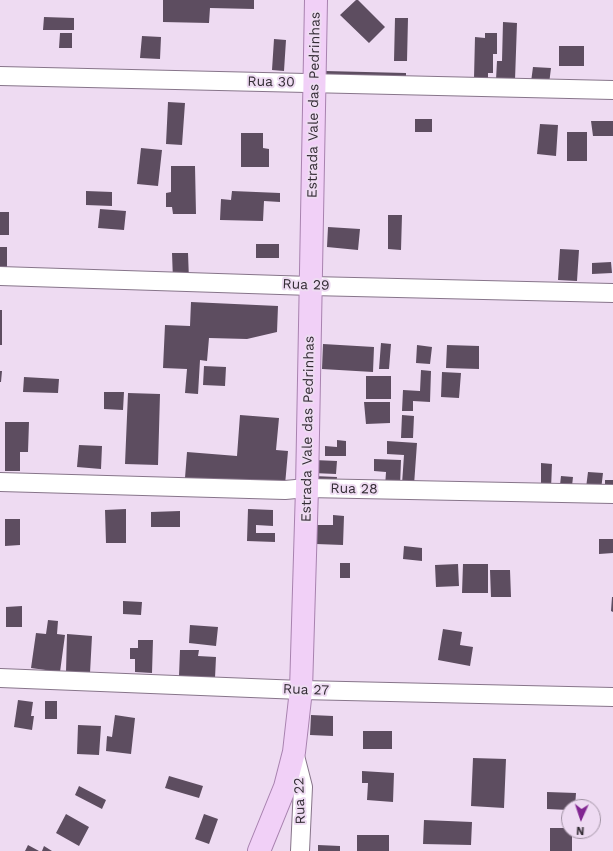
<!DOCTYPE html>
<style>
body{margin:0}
#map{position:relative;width:613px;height:851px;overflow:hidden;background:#eedbf2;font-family:"Work Sans",sans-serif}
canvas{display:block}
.north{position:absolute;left:561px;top:799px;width:40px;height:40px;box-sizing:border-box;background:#eedbf2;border:1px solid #a395a6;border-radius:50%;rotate:183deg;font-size:11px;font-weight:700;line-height:16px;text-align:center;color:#332c34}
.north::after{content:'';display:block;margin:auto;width:14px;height:18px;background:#812591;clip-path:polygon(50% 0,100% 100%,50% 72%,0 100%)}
</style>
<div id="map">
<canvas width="613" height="851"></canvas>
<div class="north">N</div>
</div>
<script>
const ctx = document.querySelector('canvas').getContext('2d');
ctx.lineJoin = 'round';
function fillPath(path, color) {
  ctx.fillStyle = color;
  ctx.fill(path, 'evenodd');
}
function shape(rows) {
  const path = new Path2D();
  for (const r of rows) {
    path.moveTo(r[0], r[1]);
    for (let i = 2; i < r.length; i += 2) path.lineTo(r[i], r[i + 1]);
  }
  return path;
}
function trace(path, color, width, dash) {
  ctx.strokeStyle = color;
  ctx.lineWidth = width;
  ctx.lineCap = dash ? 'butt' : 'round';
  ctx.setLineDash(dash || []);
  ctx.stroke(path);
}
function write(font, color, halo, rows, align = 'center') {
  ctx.font = font + ' "Work Sans",sans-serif';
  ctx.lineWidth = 4;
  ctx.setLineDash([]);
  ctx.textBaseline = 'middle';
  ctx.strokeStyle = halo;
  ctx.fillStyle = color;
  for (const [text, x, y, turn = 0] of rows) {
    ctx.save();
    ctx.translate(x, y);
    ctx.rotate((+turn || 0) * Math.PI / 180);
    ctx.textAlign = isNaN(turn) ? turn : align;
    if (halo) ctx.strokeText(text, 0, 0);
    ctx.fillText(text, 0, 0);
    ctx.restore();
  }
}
fillPath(shape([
 [163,0,254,0,254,9,210,8,209,23,163,22],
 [356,0,358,0,385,27,369,43,340,15],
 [44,17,74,18,74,30,43,30],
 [395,18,408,18,407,61,394,61],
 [503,22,517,23,515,80,496,80,497,61,502,61],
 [60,33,72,33,72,48,59,48],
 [485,33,497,33,497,54,493,54,493,73,488,73,488,78,474,78,475,37,485,38],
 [142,36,161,37,160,59,140,58],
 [274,39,286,40,284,71,272,70],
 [559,46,584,46,584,66,559,66],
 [533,67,551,68,549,84,531,82],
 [325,71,406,73,406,83,325,80],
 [168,102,185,103,182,145,166,144],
 [415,119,432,119,432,132,415,132],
 [591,121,613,121,613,136,593,136],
 [540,124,558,125,556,156,537,154],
 [567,132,587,132,587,161,567,161],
 [241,133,263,133,263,148,269,149,269,167,241,167],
 [141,148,162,150,158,186,137,184],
 [171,166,195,166,196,214,173,214,172,207,166,207,166,193,171,192],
 [86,191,112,192,112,206,86,205],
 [232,191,280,193,280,202,264,201,263,221,220,220,221,199,231,200],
 [100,209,126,211,124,230,98,228],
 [0,212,9,212,9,235,0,235],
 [388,215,402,215,401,250,388,249],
 [328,227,360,229,358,250,327,247],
 [256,244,279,244,279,258,256,258],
 [0,247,7,247,7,270,0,270],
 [560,249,579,250,577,281,558,280],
 [172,253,188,253,189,280,173,280],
 [611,262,612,273,592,274,592,263],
 [191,302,278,306,277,332,247,339,209,338,207,361,200,360,198,394,185,393,187,369,163,368,165,325,190,326],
 [0,310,2,310,2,345,0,345],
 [381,343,391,344,389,369,379,369],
 [323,344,374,347,373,372,322,369],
 [417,345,432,347,430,364,416,363],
 [447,345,479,346,479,369,446,368],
 [204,366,226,367,225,386,203,385],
 [421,370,431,371,430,402,413,401,413,411,402,411,403,390,420,391],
 [0,371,2,371,1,382,0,382],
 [442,372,461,373,459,398,441,397],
 [366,376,391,376,391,399,366,399],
 [24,377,59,379,58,393,23,392],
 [104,392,124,392,123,410,104,409],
 [128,393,160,394,158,465,125,464],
 [364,402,390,402,390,423,366,424],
 [240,415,279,418,276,450,288,451,285,485,185,478,187,452,237,456],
 [402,415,414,416,413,438,401,438],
 [5,422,29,422,28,452,20,452,20,471,5,471],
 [337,440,346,441,346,456,325,456,325,446,337,447],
 [387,441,417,443,414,485,402,484,404,455,387,454],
 [79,445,102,446,101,469,77,467],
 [374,459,401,460,400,487,385,487,386,472,374,471],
 [314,460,337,461,336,474,313,473],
 [541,463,552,464,551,489,541,489],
 [588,472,603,473,601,490,586,488],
 [314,476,337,477,336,486,314,485],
 [561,476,573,477,572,486,560,485],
 [605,480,613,480,613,490,605,490],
 [126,509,126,543,106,543,105,510],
 [248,509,273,510,273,526,256,525,256,533,275,533,275,542,247,541],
 [180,511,180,527,151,527,151,512],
 [333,515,344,516,343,545,316,544,317,525,333,525],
 [5,519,20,519,20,545,5,546],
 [599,539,613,539,613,553,599,554],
 [404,546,422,548,422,561,403,559],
 [340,563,350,563,350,578,340,578],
 [458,564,459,586,436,587,435,565],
 [463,564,488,564,488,593,462,593],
 [490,570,510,570,511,597,491,597],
 [612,597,613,597,613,612,611,611],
 [123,601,142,602,141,615,123,614],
 [22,606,22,627,6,627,6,607],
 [48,620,58,621,57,634,65,635,60,672,31,668,36,633,46,634],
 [190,625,218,627,216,646,189,643],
 [443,629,462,632,460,645,473,647,470,666,438,660],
 [67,634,92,636,90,673,66,672],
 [138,640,153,640,152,673,135,672,135,659,130,659,130,648,138,648],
 [180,650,199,650,198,656,216,657,215,678,179,676],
 [18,700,33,702,31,716,34,716,32,730,14,727],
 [45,701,57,701,57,719,45,719],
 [115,715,135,718,131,754,106,751,107,736,112,737],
 [311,715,333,716,333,736,310,735],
 [78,725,101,726,99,755,77,754],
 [363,731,392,731,392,749,363,749],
 [473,758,506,759,504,808,471,806],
 [362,771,394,773,393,802,367,800,368,783,362,783],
 [169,776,203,786,199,798,165,788],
 [79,786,106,800,102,809,75,795],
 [547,792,576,793,575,807,569,807,569,810,547,809],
 [66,814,89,827,79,846,56,833],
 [204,814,218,819,209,844,195,839],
 [424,820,472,822,471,845,423,844],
 [550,828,569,828,569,831,572,831,572,851,550,851],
 [357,835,389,835,389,851,357,851],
 [28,845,39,851,25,851],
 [318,845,340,846,340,851,318,851],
 [44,846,52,851,42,851]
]), '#5d4d60');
const minor = shape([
 [0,76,613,90],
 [0,276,311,286,613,293],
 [0,482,285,490,307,488,613,494],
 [0,678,301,690,613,697],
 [294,752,303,787,300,851]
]);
const major = shape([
 [259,851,285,787,294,752,301,690,307,488,316,0]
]);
trace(minor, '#87758a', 20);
trace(major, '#a882af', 24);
trace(minor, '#fff', 18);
trace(major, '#f1d0f7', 22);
write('14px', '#332c34', '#eedbf2', [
 ["Rua 30",271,82,1],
 ["Estrada Vale das Pedrinhas",314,105,-89],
 ["Rua 29",306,285,2],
 ["Estrada Vale das Pedrinhas",308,429,-89],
 ["Rua 28",354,489,1],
 ["Rua 27",306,690,2],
 ["Rua 22",300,801,-92]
]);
</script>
